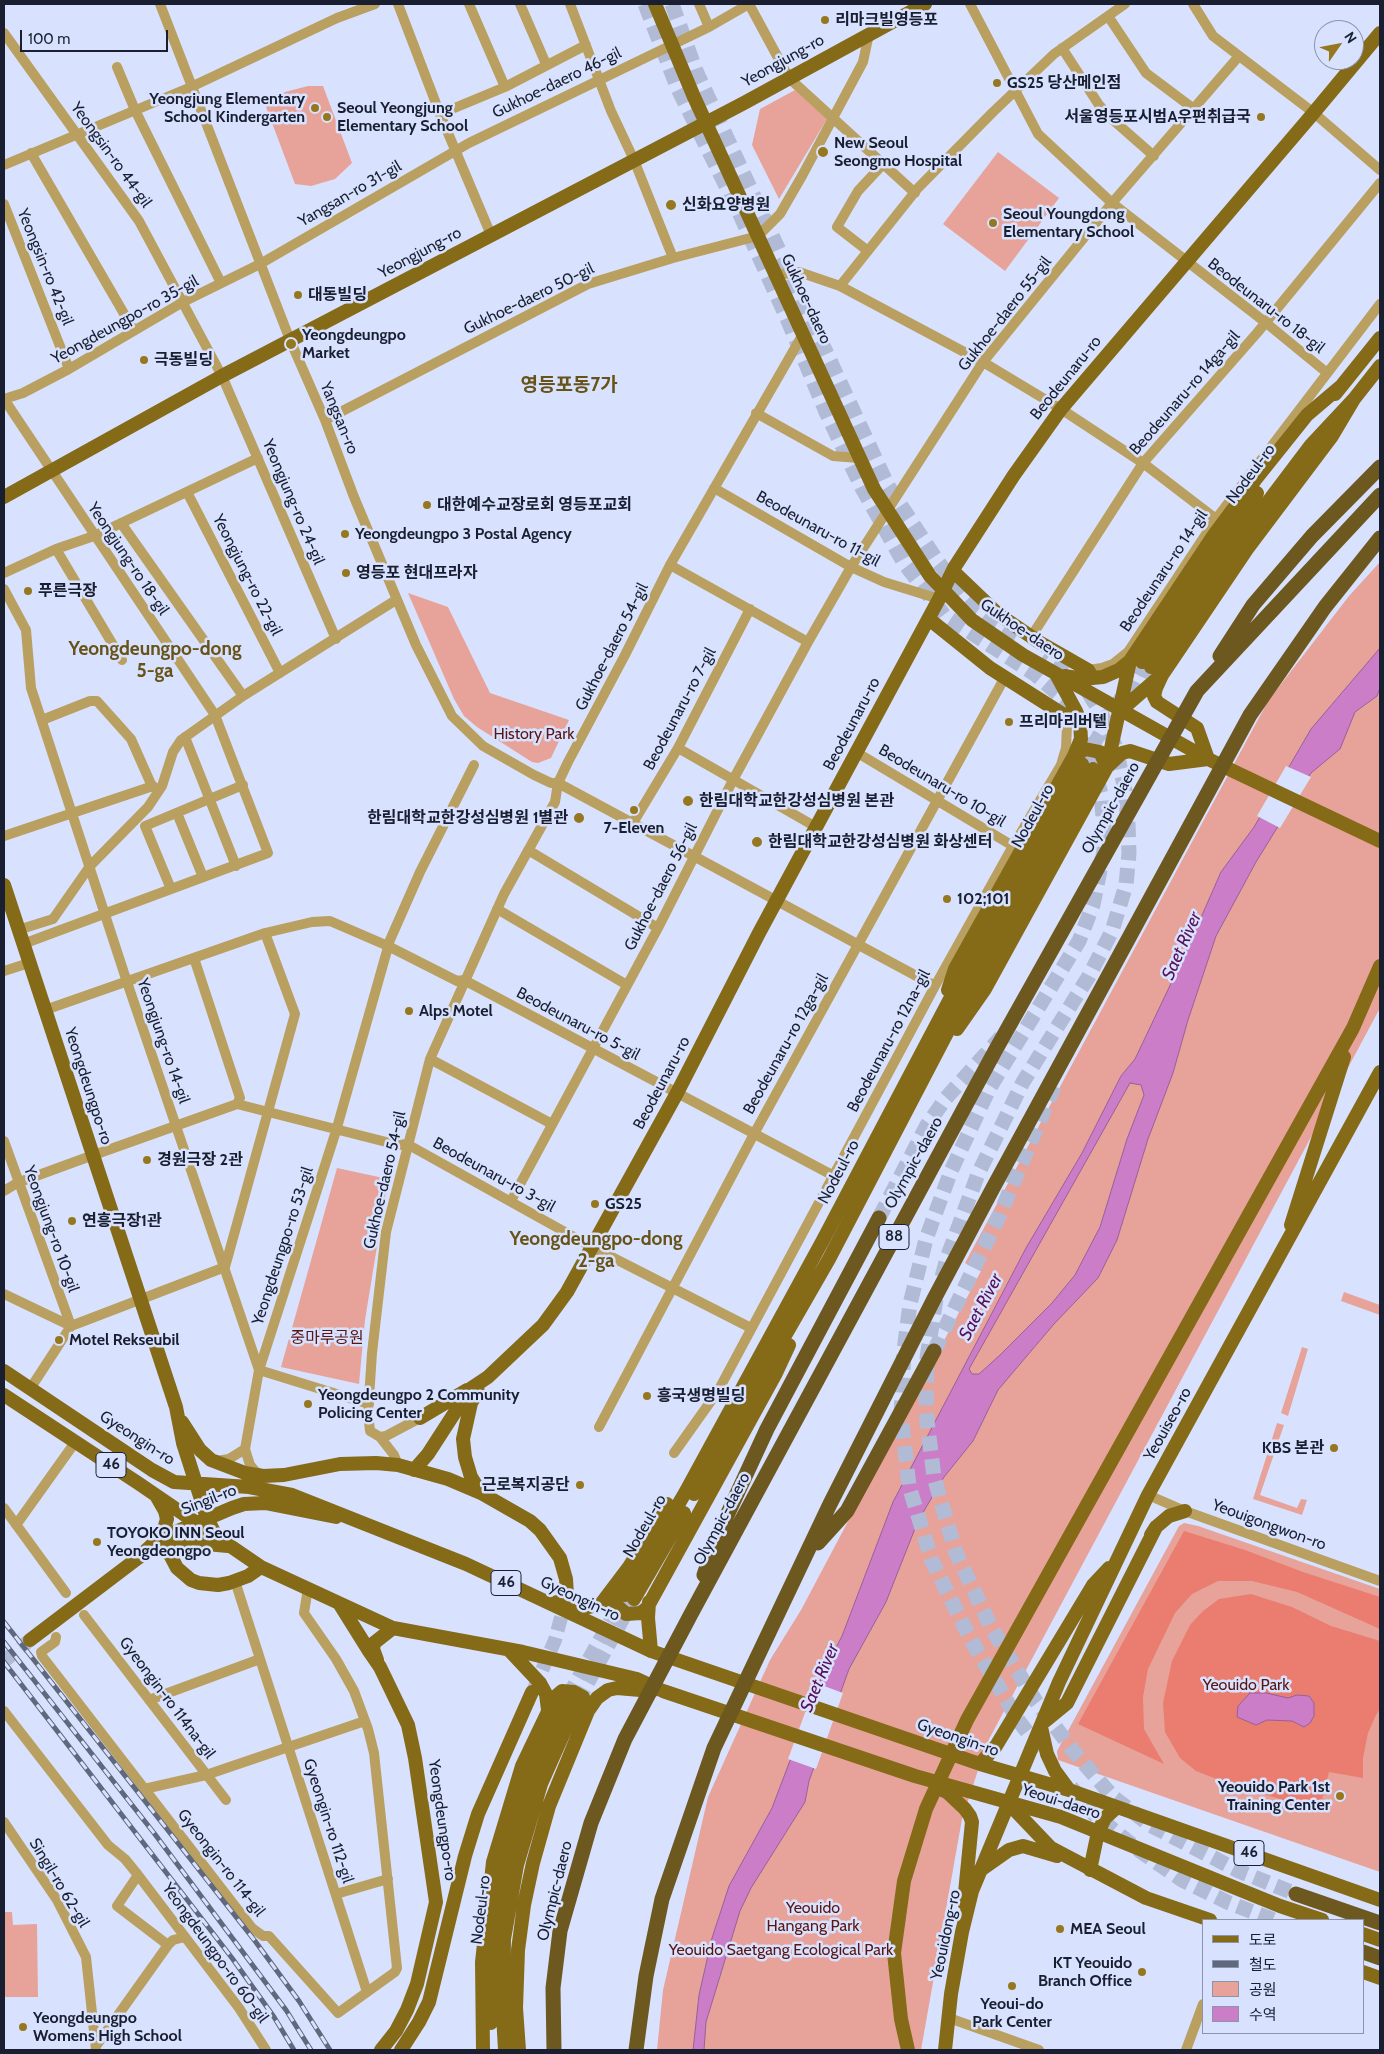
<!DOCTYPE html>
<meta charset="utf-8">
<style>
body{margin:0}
#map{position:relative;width:1384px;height:2054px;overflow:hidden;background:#d8e2ff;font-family:Cabin,"Noto Sans KR",sans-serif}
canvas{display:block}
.frame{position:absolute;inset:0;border:5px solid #191f30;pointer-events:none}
.legend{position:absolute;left:1202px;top:1919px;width:162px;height:115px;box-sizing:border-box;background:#d8e2ff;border:1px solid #8c94ac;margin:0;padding:6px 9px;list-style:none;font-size:15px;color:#191f30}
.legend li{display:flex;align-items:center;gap:10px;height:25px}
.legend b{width:25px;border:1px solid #8c94ac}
.north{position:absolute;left:1314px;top:20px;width:50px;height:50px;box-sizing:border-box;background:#d8e2ff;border:1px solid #8c94ac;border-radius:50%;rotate:57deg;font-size:14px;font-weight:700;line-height:20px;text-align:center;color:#191f30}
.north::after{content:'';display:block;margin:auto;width:18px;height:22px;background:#95771f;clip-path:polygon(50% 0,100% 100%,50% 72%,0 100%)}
.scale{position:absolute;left:20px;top:30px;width:148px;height:22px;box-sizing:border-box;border:2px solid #191f30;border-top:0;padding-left:6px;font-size:15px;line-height:18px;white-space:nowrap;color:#191f30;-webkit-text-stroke:4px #d8e2ff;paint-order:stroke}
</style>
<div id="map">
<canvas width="1384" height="2054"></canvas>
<div class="frame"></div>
<ul class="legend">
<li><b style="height:6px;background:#856a18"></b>도로</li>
<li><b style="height:6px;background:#60687d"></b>철도</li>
<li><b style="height:14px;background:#e7a399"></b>공원</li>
<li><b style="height:14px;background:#cb7dc7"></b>수역</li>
</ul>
<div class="north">N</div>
<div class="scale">100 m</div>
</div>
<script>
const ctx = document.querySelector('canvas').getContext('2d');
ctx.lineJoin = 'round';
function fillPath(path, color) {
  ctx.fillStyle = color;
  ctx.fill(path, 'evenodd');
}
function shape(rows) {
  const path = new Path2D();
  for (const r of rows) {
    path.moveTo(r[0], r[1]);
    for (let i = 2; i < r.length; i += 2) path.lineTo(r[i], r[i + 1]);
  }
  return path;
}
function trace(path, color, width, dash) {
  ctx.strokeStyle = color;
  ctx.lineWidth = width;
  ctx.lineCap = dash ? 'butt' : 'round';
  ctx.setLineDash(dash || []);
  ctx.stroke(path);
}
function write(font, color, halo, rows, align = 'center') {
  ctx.font = font + ' Cabin,"Noto Sans KR",sans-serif';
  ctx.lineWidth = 5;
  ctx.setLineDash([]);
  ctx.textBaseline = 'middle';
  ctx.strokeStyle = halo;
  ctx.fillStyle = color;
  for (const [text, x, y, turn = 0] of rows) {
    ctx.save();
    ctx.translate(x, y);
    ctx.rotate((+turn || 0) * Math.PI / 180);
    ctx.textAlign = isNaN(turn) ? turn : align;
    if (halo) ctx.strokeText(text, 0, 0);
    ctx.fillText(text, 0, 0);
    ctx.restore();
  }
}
fillPath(shape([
 [308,86,323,86,352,163,335,179,311,186,295,184,266,107,285,92],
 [795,90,827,119,779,199,752,145,760,109],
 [998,152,1059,198,1005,271,943,224],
 [1380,562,1380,1008,987,1743,962,1819,921,2050,657,2050,663,1990,708,1797,770,1660,801,1610,981,1271,965,1263,1268,701,1349,596],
 [408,593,448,607,490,693,569,720,551,758,538,763,532,762,477,727,464,716,454,699],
 [337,1168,388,1179,365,1320,359,1384,281,1367],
 [1344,1292,1380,1305,1380,1315,1341,1301],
 [1302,1347,1308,1349,1288,1416,1281,1413],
 [1277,1423,1284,1425,1260,1495,1297,1508,1301,1499,1307,1500,1302,1515,1253,1499],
 [1184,1523,1198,1526,1380,1589,1380,1872,1058,1760,1057,1751,1179,1526],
 [4,1912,12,1912,13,1925,37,1924,38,1997,4,1997]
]), '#e7a399');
fillPath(shape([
 [1184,1531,1245,1550,1303,1572,1380,1597,1380,1629,1297,1592,1252,1581,1218,1581,1192,1594,1175,1613,1148,1669,1143,1697,1144,1729,1164,1764,1078,1724],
 [1251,1594,1292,1607,1331,1626,1380,1641,1380,1709,1376,1715,1368,1733,1363,1758,1363,1778,1329,1772,1319,1811,1224,1782,1196,1771,1180,1758,1165,1732,1163,1703,1172,1661,1190,1625,1203,1611,1219,1599]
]), '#ea7d6f');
const water = shape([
 [1380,648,1380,688,1377,696,1355,712,1340,749,1311,773,1256,862,1216,936,1188,1020,1173,1073,1148,1139,1117,1240,1098,1278,1054,1324,998,1390,973,1441,944,1477,918,1521,886,1602,849,1669,809,1781,805,1802,751,1888,740,1911,706,2022,704,2050,693,2050,699,1995,712,1938,729,1886,772,1808,824,1671,842,1636,893,1502,1026,1248,1082,1153,1121,1076,1135,1059,1184,956,1221,872,1254,827,1311,729,1380,648],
 [1130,1083,1141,1085,1144,1095,1127,1139,1100,1227,1075,1275,1052,1303,1000,1355,979,1374,972,1374,969,1369,1130,1083],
 [1250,1693,1266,1693,1288,1698,1297,1695,1309,1696,1314,1703,1314,1716,1310,1723,1304,1727,1292,1721,1267,1720,1256,1725,1237,1717,1238,1706,1250,1693]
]);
fillPath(water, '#cb7dc7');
trace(water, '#96619a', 1);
fillPath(shape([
 [1286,766,1311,777,1280,828,1257,816],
 [816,1683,843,1693,816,1769,788,1759]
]), '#d8e2ff');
trace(shape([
 [1135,697,1151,667],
 [1082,764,1142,662],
 [4,1661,30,1640],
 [534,1689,555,1640,566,1599],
 [568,1696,623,1598],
 [578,1701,634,1599]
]), '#b2bbd6', 14, [14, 7]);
trace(shape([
 [645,4,678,89,737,208,786,316,826,412,862,488,904,563,944,615,1036,675,1065,700,1071,709],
 [672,4,696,71,888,486,938,562,968,599,997,622,1020,636],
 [879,1218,927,1125,946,1098,1001,1037],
 [942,1277,947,1258,978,1174,1023,1082,1089,976,1112,931,1126,885,1129,853,1128,823,1125,790,1116,748,1102,715,1082,682,1061,663,1045,653],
 [936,1299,927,1358,926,1412,934,1477,956,1553,992,1629,1035,1700,1075,1753,1113,1797,1150,1825,1239,1871,1296,1894],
 [934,1351,1000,1214,1056,1082],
 [1041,1750,1018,1720,970,1638,932,1561,909,1486,901,1415,904,1350,910,1304,926,1239,951,1171,989,1089,1079,941,1093,905,1104,851,1104,828,1101,794,1086,738],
 [1071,1787,1090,1811,1140,1851,1182,1880,1227,1902,1274,1920]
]), '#b2bbd6', 15, [15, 8]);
trace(shape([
 [160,4,290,340,325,420,354,497,416,645,452,716,483,746,534,775,551,783,558,783,935,986],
 [398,4,440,114,491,235],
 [469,4,505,87],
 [520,4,546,64],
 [570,4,611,111,634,160,673,258],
 [699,4,709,27],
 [749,4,789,78,915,193],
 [970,4,1038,134,1112,203,1265,322,1326,372],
 [1193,4,1213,36,1314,113,1380,170],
 [1108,16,1146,73,1194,109],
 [4,33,139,221,222,376,336,639],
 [1062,48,1099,105,1113,120,1154,156],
 [117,67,135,110,221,283],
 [440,114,505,87,586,45],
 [31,153,134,331],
 [4,165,191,87,337,18,375,4],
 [4,204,69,369],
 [868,251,837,227,858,191,884,163],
 [776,275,799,272,840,286,983,362,1061,409,1143,463,1216,519],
 [840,286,918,188,993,112,1054,54,1125,4],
 [4,399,23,393,69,369,183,302,260,264,469,143,709,27,749,4],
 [4,399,215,715,268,853,23,944],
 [756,413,833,456,859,458],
 [325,420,588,284,673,258,758,236,780,214,802,176,863,62,869,34],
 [714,488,851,567,884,582,939,599],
 [187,492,280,673],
 [121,523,243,696],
 [56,549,122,660],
 [670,565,808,642],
 [4,573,56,549,94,536,258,458],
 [4,589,26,630,31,688,127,982,259,1370,369,1404],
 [1031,637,1143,463,1257,333,1380,183],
 [1088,670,1102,668,1113,664,1128,652,1216,519,1380,304],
 [42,720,90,701,97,701,131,739,151,784,158,791],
 [185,737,236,866],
 [678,748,816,827],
 [856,752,1013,846],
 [177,813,203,877],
 [633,823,678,748,750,609],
 [4,836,153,786],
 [528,850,658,928],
 [171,889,145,826,243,785],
 [497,909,627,985],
 [18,930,53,919,90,866,148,807,162,786,173,752,181,740,243,696,396,600],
 [194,958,240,1098,237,1104],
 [4,971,29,963],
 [45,1010,265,933,312,922,330,921,388,946,457,981,464,980,834,1176],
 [430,1059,552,1124],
 [4,1141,71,1326],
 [4,1191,17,1183,77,1161,237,1104,398,1145,407,1144,592,1247,751,1328],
 [511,1201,658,928,733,780,808,642,851,567,983,362,1112,203,1239,56],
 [4,1294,71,1326],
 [71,1326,225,1267,295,1014,265,933],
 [30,1389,71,1326],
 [420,1418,386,1436,380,1437,370,1431,368,1413,372,1353,386,1232,430,1059,504,894,555,802,558,783,568,762,625,655,670,565,803,334],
 [599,1427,754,1134,1005,677],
 [380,1437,394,1455,398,1465],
 [245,1449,250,1465,255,1471,261,1475],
 [674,1453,718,1391,935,986,1013,846,1061,765,1066,748,1067,726,1064,715],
 [217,1461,229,1459,245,1449,259,1370,336,1131,390,940,420,872,474,765],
 [1148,1495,1185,1511,1380,1581],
 [4,1508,66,1593],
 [16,1525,76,1441],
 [235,1581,367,1992],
 [84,1615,226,1800],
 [56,1637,55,1642,41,1652,42,1656,252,1928,263,1936,269,1936,338,2013,395,1972,397,1968,374,1753,368,1729,354,1691,336,1659,304,1613,308,1588],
 [149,1700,260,1659],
 [4,1711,108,1845,125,1859,138,1875,239,2008,266,2050],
 [144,1789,206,1775,365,1721],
 [4,1822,57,1900,86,1957,96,2050],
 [138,1875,117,1906,168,1945],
 [336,1894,388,1879],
 [949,2018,1039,2050],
 [96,2046,168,1945,173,1940,185,1937],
 [1186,2050,1203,2004]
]), '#b9a060', 10);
trace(shape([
 [655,4,694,97,874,489,930,576,972,620,1023,655,1208,759,1380,841],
 [1335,394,1380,338],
 [4,497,222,376,744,103,925,4],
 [953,571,998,614,1039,642,1088,670,1091,675],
 [929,619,990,668,1064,715,1070,714],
 [1142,662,1257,493],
 [1151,667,1243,535,1311,445,1354,399,1380,366],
 [1065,676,1082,679,1103,677,1119,670,1130,661,1214,535,1255,480,1307,415,1340,387],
 [1120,711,1159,677],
 [1074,756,1085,749,1100,752,1107,767],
 [1208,759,1197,728,1157,702,1154,696,1156,688,1162,675,1247,549,1332,436,1354,399],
 [1107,767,1130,661],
 [4,885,176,1407,183,1443,207,1518,216,1536],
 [948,990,955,969,1074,756,1081,739,1080,722,1076,711,1057,676],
 [957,1029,985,989,1107,767,1122,753,1130,751,1169,764,1208,759],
 [1291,1225,1344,1057],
 [4,1371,152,1470,174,1482,249,1487,292,1495,466,1564,651,1651,980,1764,1069,1790,1380,1900],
 [478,1391,471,1403,463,1439,465,1457,471,1477,481,1493],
 [4,1395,138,1483,261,1567,393,1628,523,1652,637,1679,663,1691,915,1776,1061,1817,1280,1906,1322,1920],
 [420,1418,467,1390],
 [182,1422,200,1450,211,1460,245,1473,263,1476,284,1475,340,1464,376,1463,398,1465,448,1479,481,1493,530,1521,540,1530,560,1558,566,1579,567,1595],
 [414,1470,428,1454,470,1389,488,1377,543,1325,567,1292,677,1093,759,933,939,599,954,568,1014,475,1061,409,1311,116,1380,33],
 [694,1494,829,1259,960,1008,1093,769],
 [157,1497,165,1511,167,1519,161,1539],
 [1151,1535,1156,1527,1169,1516,1185,1511],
 [166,1547,177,1568,191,1580,199,1583,218,1585,229,1583,248,1576,261,1567],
 [160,1550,195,1543,228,1546],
 [615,1587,615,1604,626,1614,641,1613,647,1608,775,1375,789,1345],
 [625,1595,685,1493,823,1240,950,999,1082,764],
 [634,1599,684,1513],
 [557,1602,585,1608,601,1604,629,1567,667,1504],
 [649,1602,648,1618,651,1651],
 [339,1603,369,1651,380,1667,408,1725,415,1758,436,1902,417,1984,407,2010,396,2031,381,2050],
 [30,1640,138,1558,152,1545,166,1536,232,1508,244,1504,265,1503,336,1517],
 [509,1650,540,1683,546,1694,548,1710],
 [377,1660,373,1649,374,1643,393,1628],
 [1045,1721,1067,1703,1156,1527],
 [1041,1727,1047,1754,1055,1771,1069,1790],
 [980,1764,996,1746,1093,1585,1109,1568],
 [938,1788,947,1792,965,1809,970,1816,972,1822,964,1903],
 [1009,1804,1051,1848,1146,1898,1210,1920],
 [982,1869,1009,1850,1023,1846,1057,1856],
 [1090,1870,1098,1832,1105,1818,1117,1807],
 [1363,1934,1380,1940],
 [1363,1972,1380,1978],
 [491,2023,494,1931,504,1862,531,1777,568,1696],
 [401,2050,419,2022,429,2002,465,1856,478,1814,532,1692],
 [483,2050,482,1962,493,1862,522,1766,555,1697,562,1691,574,1692,583,1697,588,1711],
 [505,2050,503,2014,504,1939,517,1865,541,1784,578,1701],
 [519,2050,516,2008,518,1950,524,1905,533,1863,549,1806,588,1711,597,1698,608,1690,617,1688,652,1691],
 [908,2050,901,2019,894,1953,904,1881,926,1809,967,1720,1353,1028,1380,966],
 [945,2050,951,1994,962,1932,972,1891,1059,1682,1148,1495,1380,1072]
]), '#856a18', 14);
trace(shape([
 [1220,656,1253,605,1312,536,1380,467],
 [818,1543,847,1511,934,1351],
 [704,1575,717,1537,767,1429,879,1218],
 [1296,1894,1380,1923],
 [1363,1952,1380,1958],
 [554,2050,553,1988,560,1931,591,1823,625,1739,691,1614,995,1051,1197,691,1380,495],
 [636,2050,646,1976,662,1899,714,1748,830,1504,934,1299,993,1188,1250,715,1325,607,1380,538]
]), '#6d581f', 15);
const rail = shape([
 [4,1622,255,1941,299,2001,330,2050],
 [4,1642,154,1833,286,2010,311,2050],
 [4,1662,232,1958,274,2017,294,2050]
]);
trace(rail, '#60687d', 5);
trace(rail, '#d8e2ff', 3, [9]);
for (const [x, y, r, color] of [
 [825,20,5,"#95771f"],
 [997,83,5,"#95771f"],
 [315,108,5,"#95771f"],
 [327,117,5,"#95771f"],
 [1261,117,5,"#95771f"],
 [823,152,6,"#95771f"],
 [671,205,6,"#95771f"],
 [993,223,5,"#95771f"],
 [298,295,5,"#95771f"],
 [291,344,6,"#95771f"],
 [144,360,5,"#95771f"],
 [427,505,5,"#95771f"],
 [345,534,5,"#95771f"],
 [346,573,5,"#95771f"],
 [28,591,5,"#95771f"],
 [1009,722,5,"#95771f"],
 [688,801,6,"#95771f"],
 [634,810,5,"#95771f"],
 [579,818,6,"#95771f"],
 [757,842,6,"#95771f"],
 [947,899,5,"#95771f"],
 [409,1011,5,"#95771f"],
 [147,1160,5,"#95771f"],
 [595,1204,5,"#95771f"],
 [72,1221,5,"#95771f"],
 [59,1340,5,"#95771f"],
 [647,1396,5,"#95771f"],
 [308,1404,5,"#95771f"],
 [1334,1448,5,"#95771f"],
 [580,1485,5,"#95771f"],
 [97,1542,5,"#95771f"],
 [1340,1796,5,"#95771f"],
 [1060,1929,5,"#95771f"],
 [1142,1972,5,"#95771f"],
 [1012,1986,5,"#95771f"],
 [23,2027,5,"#95771f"]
]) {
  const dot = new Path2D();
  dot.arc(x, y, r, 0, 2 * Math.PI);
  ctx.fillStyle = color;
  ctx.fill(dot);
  trace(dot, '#d8e2ff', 2);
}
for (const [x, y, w] of [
 [894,1237,30],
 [111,1465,30],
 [506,1583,30],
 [1249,1853,30]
]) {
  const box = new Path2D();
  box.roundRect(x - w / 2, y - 12.5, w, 25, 4);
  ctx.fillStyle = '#d8e2ff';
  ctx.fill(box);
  trace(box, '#191f30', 1);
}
write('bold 15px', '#191f30', null, [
 ["88",894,1237],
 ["46",111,1465],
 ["46",506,1583],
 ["46",1249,1853]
]);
write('bold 16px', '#191f30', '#d8e2ff', [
 ["리마크빌영등포",835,20],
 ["GS25 당산메인점",1007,83],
 ["Yeongjung Elementary",305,99,"right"],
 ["School Kindergarten",305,117,"right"],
 ["Seoul Yeongjung",337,108],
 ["Elementary School",337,126],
 ["서울영등포시범A우편취급국",1251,117,"right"],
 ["New Seoul",834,143],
 ["Seongmo Hospital",834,161],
 ["신화요양병원",682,205],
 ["Seoul Youngdong",1003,214],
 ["Elementary School",1003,232],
 ["대동빌딩",308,295],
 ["Yeongdeungpo",302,335],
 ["Market",302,353],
 ["극동빌딩",154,360],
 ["대한예수교장로회 영등포교회",437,505],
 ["Yeongdeungpo 3 Postal Agency",355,534],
 ["영등포 현대프라자",356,573],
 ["푸른극장",38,591],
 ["프리마리버텔",1019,722],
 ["한림대학교한강성심병원 본관",699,801],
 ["한림대학교한강성심병원 1별관",568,818,"right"],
 ["7-Eleven",634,828,"center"],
 ["한림대학교한강성심병원 화상센터",768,842],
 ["102;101",957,899],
 ["Alps Motel",419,1011],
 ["경원극장 2관",157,1160],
 ["GS25",605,1204],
 ["연흥극장1관",82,1221],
 ["Motel Rekseubil",69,1340],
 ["Yeongdeungpo 2 Community",318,1395],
 ["Policing Center",318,1413],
 ["흥국생명빌딩",657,1396],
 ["KBS 본관",1324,1448,"right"],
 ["근로복지공단",570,1485,"right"],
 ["TOYOKO INN Seoul",107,1533],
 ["Yeongdeongpo",107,1551],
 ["Yeouido Park 1st",1330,1787,"right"],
 ["Training Center",1330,1805,"right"],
 ["MEA Seoul",1070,1929],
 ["KT Yeouido",1132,1963,"right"],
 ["Branch Office",1132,1981,"right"],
 ["Yeoui-do",1012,2004,"center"],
 ["Park Center",1012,2022,"center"],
 ["Yeongdeungpo",33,2018],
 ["Womens High School",33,2036]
], 'left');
write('16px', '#191f30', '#d8e2ff', [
 ["Yeongjung-ro",783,61,-29],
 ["Gukhoe-daero 46-gil",557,83,-26],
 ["Yeongsin-ro 44-gil",111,155,54],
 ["Yangsan-ro 31-gil",350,194,-30],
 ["Yeongjung-ro",420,253,-28],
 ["Yeongsin-ro 42-gil",45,267,68],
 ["Gukhoe-daero 50-gil",529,299,-26],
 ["Gukhoe-daero",806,299,65],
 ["Beodeunaru-ro 18-gil",1266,306,38],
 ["Gukhoe-daero 55-gil",1005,314,-52],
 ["Yeongdeungpo-ro 35-gil",125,320,-29],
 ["Beodeunaru-ro",1066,378,-51],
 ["Beodeunaru-ro 14ga-gil",1185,393,-49],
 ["Yangsan-ro",339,418,68],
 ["Nodeul-ro",1251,474,-53],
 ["Yeongjung-ro 24-gil",293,502,67],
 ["Beodeunaru-ro 11-gil",818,529,29],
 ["Yeongjung-ro 18-gil",128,559,56],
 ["Beodeunaru-ro 14-gil",1164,571,-56],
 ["Yeongjung-ro 22-gil",247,575,63],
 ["Gukhoe-daero",1022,630,34],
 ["Gukhoe-daero 54-gil",612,647,-63],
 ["Beodeunaru-ro 7-gil",680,709,-62],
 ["Beodeunaru-ro",852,724,-62],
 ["Beodeunaru-ro 10-gil",942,786,31],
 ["Olympic-daero",1111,808,-61],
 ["Nodeul-ro",1033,816,-61],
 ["Gukhoe-daero 56-gil",661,887,-63],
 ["Beodeunaru-ro 5-gil",578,1024,28],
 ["Yeongjung-ro 14-gil",163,1041,71],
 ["Beodeunaru-ro 12na-gil",889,1041,-62],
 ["Beodeunaru-ro 12ga-gil",786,1044,-61],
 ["Beodeunaru-ro",662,1083,-62],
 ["Yeongdeungpo-ro",88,1086,72],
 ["Olympic-daero",914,1163,-61],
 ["Nodeul-ro",839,1172,-62],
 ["Beodeunaru-ro 3-gil",494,1175,29],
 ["Gukhoe-daero 54-gil",385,1180,-77],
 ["Yeongjung-ro 10-gil",51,1229,70],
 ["Yeongdeungpo-ro 53-gil",283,1246,-72],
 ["Yeouiseo-ro",1168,1424,-61],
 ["Gyeongin-ro",137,1438,33],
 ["Singil-ro",209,1500,-21],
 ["Olympic-daero",722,1519,-62],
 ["Yeouigongwon-ro",1269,1525,20],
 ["Nodeul-ro",645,1526,-60],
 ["Gyeongin-ro",580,1599,25],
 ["Gyeongin-ro 114na-gil",167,1698,53],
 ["Gyeongin-ro",958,1738,19],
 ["Yeoui-daero",1061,1802,18],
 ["Yeongdeungpo-ro",442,1820,82],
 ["Gyeongin-ro 112-gil",328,1821,72],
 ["Gyeongin-ro 114-gil",221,1863,52],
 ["Singil-ro 62-gil",59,1883,59],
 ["Olympic-daero",555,1891,-76],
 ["Nodeul-ro",481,1910,-83],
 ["Yeouidong-ro",946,1935,-78],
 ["Yeongdeungpo-ro 60-gil",215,1953,54]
]);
write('16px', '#591510', '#d8e2ff', [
 ["History Park",534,734],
 ["중마루공원",327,1338],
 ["Yeouido Park",1246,1685],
 ["Yeouido",813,1908],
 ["Hangang Park",813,1926],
 ["Yeouido Saetgang Ecological Park",781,1950]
]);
write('italic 18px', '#581057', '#d8e2ff', [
 ["Saet River",1182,946,-66],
 ["Saet River",981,1307,-62],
 ["Saet River",820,1678,-67]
]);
write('bold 19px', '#675217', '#d8e2ff', [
 ["영등포동7가",569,385],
 ["Yeongdeungpo-dong",155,649],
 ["5-ga",155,671],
 ["Yeongdeungpo-dong",596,1239],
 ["2-ga",596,1261]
]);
</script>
